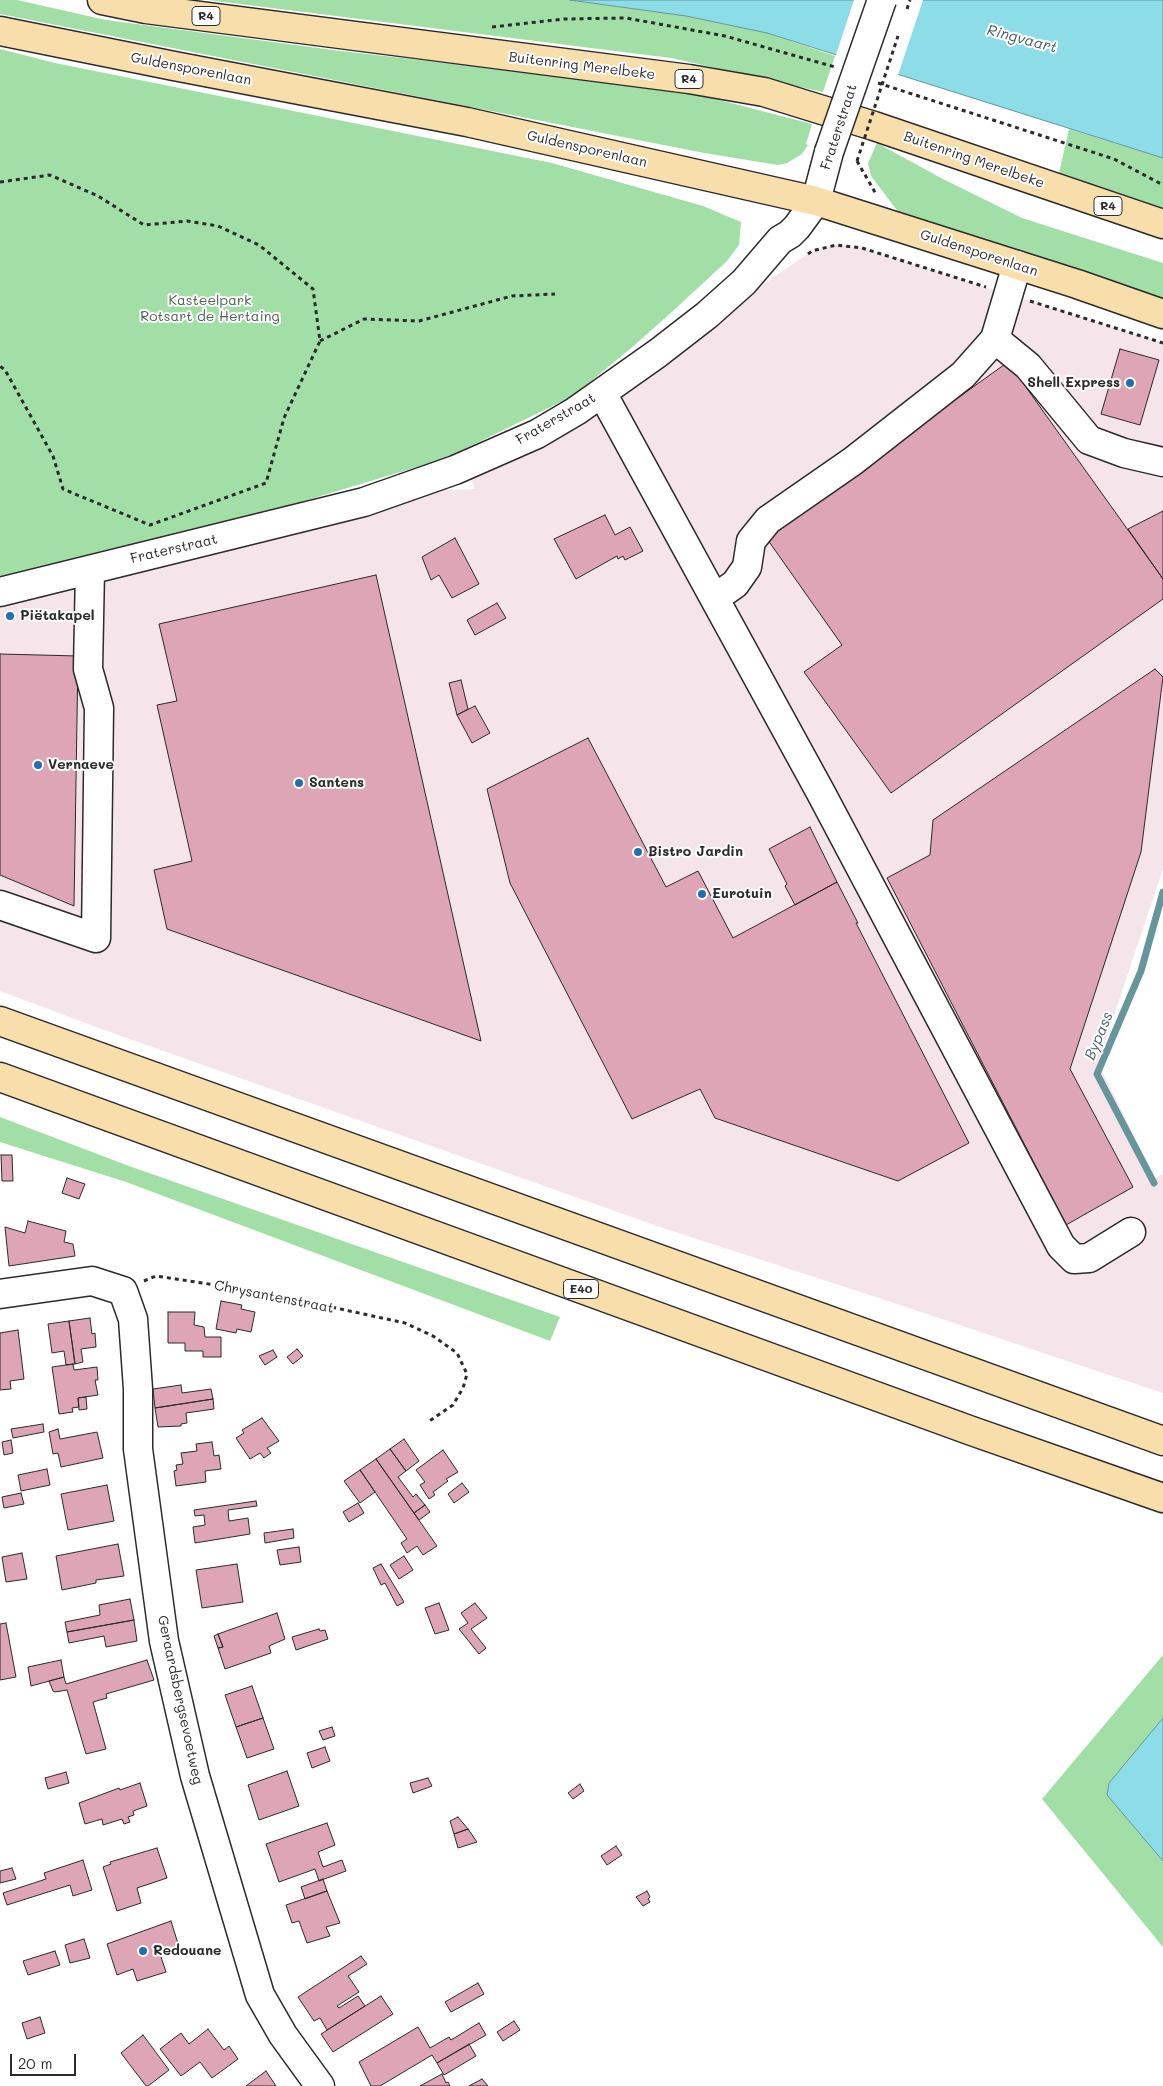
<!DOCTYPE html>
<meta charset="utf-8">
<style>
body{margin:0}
#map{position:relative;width:1163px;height:2086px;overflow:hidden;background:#fff;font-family:Mali,sans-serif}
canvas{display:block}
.scale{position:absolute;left:10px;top:2054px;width:66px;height:22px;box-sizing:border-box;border:2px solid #2b2b2b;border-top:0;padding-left:6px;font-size:15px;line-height:18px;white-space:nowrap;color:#2b2b2b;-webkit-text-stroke:4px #fff;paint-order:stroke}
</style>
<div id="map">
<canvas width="1163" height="2086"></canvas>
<div class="scale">20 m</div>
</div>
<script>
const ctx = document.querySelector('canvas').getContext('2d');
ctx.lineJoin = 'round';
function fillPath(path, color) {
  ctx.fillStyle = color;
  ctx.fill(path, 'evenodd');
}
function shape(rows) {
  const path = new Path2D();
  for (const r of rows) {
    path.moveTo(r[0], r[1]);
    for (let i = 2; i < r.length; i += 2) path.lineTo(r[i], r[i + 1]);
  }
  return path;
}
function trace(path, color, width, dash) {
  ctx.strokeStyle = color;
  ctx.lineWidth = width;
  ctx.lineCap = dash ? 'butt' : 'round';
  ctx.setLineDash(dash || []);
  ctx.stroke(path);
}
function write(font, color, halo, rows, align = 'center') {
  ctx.font = font + ' Mali,sans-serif';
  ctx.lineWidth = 4;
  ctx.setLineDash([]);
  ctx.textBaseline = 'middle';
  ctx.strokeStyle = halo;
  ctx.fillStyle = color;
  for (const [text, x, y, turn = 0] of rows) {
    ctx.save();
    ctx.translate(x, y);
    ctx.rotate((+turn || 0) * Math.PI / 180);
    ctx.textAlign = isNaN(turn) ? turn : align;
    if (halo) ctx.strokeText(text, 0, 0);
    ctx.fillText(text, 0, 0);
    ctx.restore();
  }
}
fillPath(shape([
 [836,245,862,248,1163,343,1163,869,1098,1063,1155,1178,1163,1174,1163,1393,873,1296,660,1227,96,1027,0,991,0,605,439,490,475,489,468,473,689,335,812,251]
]), '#f5e4e9');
fillPath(shape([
 [0,0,17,0,106,20,341,51,620,83,708,97,812,124,806,144,808,145,802,154,787,163,778,165,704,153,0,14],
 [208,0,570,0,686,16,767,33,835,56,823,92,671,58],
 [0,49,55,63,552,163,703,206,741,222,739,245,727,261,673,311,630,349,573,396,444,459,264,513,0,583],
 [1069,129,1163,158,1163,208,1059,173],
 [877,143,941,178,1022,218,1163,263,1163,301,899,213,871,176,868,163],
 [0,1117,129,1166,560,1317,550,1341,126,1182,0,1142],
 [1163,1655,1163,1718,1109,1783,1107,1795,1163,1861,1163,1947,1042,1799]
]), '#a1dfa7');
const water = shape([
 [570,0,1163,0,1163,158,767,33,686,16,570,0],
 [1163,1718,1163,1861,1107,1795,1109,1783,1163,1718]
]);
fillPath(water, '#8cdde7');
trace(water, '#65969c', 1);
fillPath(shape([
 [854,0,923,0,897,78,835,58]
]), '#fff');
trace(shape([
 [1154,1183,1097,1074,1141,971,1163,892]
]), '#65969c', 7);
const building = shape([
 [1120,349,1159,360,1140,425,1101,414,1120,349],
 [1008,362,1163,579,1163,599,891,793,804,672,842,645,765,536,1008,362],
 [1163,511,1163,579,1128,529,1163,511],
 [605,515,615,535,630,527,643,551,625,560,623,556,618,559,617,556,576,579,554,539,605,515],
 [455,538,479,584,452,598,439,575,431,580,422,557,455,538],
 [376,575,467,979,481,1041,167,929,154,870,192,861,157,705,177,701,159,624,376,575],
 [497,603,506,618,475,635,467,620,497,603],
 [7,612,13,612,14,620,7,620,7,612],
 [0,654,78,656,74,906,0,875,0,654],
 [1155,669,1163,677,1141,852,1070,1069,1133,1187,1066,1225,887,878,930,855,933,820,1155,669],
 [461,680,468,709,457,715,449,683,461,680],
 [475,706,490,733,472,743,457,715,475,706],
 [588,738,666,887,698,871,733,938,837,882,858,923,856,923,969,1143,898,1181,715,1118,700,1089,632,1119,510,883,487,789,588,738],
 [810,827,837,882,795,905,785,886,787,884,769,849,810,827],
 [1,1155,12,1155,13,1181,2,1181,1,1155],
 [67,1178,85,1184,79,1199,62,1193,67,1178],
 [28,1221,66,1231,64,1242,73,1244,75,1256,9,1266,5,1227,25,1233,28,1221],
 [221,1301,242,1305,241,1309,255,1312,251,1332,237,1329,236,1333,216,1329,221,1301],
 [168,1312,195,1312,194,1325,204,1327,205,1337,221,1337,221,1357,203,1357,203,1351,185,1351,185,1343,168,1343,168,1312],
 [90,1318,92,1334,95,1333,96,1347,81,1349,83,1362,75,1364,69,1321,90,1318],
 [69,1321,75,1364,66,1365,64,1351,52,1353,48,1324,69,1321],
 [18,1330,24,1379,10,1381,11,1389,0,1390,0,1333,18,1330],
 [297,1349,303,1356,293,1364,287,1357,297,1349],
 [273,1350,277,1357,265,1365,259,1356,273,1350],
 [73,1364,74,1370,97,1367,98,1380,95,1380,98,1395,78,1398,79,1407,72,1408,73,1412,59,1414,52,1367,73,1364],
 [181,1385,182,1393,211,1389,213,1399,155,1408,153,1389,181,1385],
 [86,1397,87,1409,79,1410,78,1398,86,1397],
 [213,1399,214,1409,186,1413,187,1423,181,1424,181,1426,158,1427,155,1408,213,1399],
 [262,1418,279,1441,267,1448,271,1453,264,1458,260,1453,250,1459,236,1438,244,1433,242,1430,262,1418],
 [43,1424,44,1432,13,1438,11,1429,43,1424],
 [58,1429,60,1439,97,1432,103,1458,61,1467,58,1453,53,1454,49,1432,58,1429],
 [404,1439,419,1461,406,1471,390,1449,404,1439],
 [11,1440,13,1453,4,1455,2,1442,11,1440],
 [212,1442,214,1456,219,1455,221,1469,205,1471,206,1482,176,1486,174,1471,177,1470,176,1465,183,1464,181,1453,197,1451,196,1444,212,1442],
 [390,1449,406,1471,398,1477,413,1497,416,1494,425,1505,414,1513,376,1459,390,1449],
 [443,1450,458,1472,446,1479,448,1481,433,1492,435,1495,429,1499,420,1485,425,1482,416,1470,443,1450],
 [376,1459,437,1546,423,1555,417,1546,407,1553,401,1543,407,1539,360,1470,376,1459],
 [47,1469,50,1485,21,1491,18,1475,47,1469],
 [360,1470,375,1492,360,1503,344,1481,360,1470],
 [462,1483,469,1492,454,1503,448,1494,462,1483],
 [107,1485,114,1521,68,1530,61,1494,107,1485],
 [21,1493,24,1504,4,1508,2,1497,21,1493],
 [256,1501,257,1506,228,1510,229,1521,248,1518,250,1534,195,1543,193,1527,205,1525,204,1515,195,1516,194,1510,256,1501],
 [358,1503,364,1513,349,1522,343,1512,358,1503],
 [425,1505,430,1512,419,1520,414,1513,425,1505],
 [293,1529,294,1538,265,1543,264,1533,293,1529],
 [118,1544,124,1576,96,1580,96,1583,62,1590,56,1556,118,1544],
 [299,1547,301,1562,280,1565,277,1550,299,1547],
 [22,1553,27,1579,6,1582,2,1557,22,1553],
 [404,1556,413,1570,399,1579,390,1565,404,1556],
 [237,1564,243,1602,202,1608,196,1570,237,1564],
 [381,1564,404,1602,397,1606,385,1583,381,1585,373,1568,381,1564],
 [130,1599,134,1620,67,1632,65,1622,100,1615,99,1605,130,1599],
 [439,1603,449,1630,435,1634,425,1608,439,1603],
 [475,1603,487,1618,471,1629,486,1648,479,1654,459,1629,468,1623,461,1613,475,1603],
 [277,1613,285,1639,269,1646,271,1653,225,1669,218,1648,223,1647,218,1634,277,1613],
 [134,1620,137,1641,106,1647,104,1636,69,1643,67,1632,134,1620],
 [6,1623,16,1677,0,1680,0,1624,6,1623],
 [319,1629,320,1631,325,1630,328,1639,296,1650,292,1637,319,1629],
 [218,1634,223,1647,218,1648,214,1636,218,1634],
 [61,1660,64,1677,31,1686,28,1667,61,1660],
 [147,1660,154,1680,106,1694,107,1698,93,1702,106,1749,86,1754,67,1690,55,1692,53,1691,49,1681,64,1677,66,1684,147,1660],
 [252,1686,263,1718,236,1727,225,1695,252,1686],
 [263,1718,274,1749,247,1758,236,1727,263,1718],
 [332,1727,335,1736,323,1740,319,1731,332,1727],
 [325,1747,330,1761,312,1768,307,1753,325,1747],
 [287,1771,299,1806,259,1820,248,1785,287,1771],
 [66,1772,69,1783,48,1789,45,1778,66,1772],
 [428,1778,432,1786,413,1793,410,1783,428,1778],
 [140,1783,147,1806,133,1811,134,1815,128,1817,130,1822,124,1824,122,1819,103,1825,102,1819,85,1824,79,1803,119,1788,120,1790,140,1783],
 [580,1784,584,1791,573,1799,568,1793,580,1784],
 [458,1817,468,1829,454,1834,450,1821,458,1817],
 [327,1823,335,1845,318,1852,323,1867,342,1860,346,1871,319,1881,315,1869,279,1882,266,1844,327,1823],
 [468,1829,477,1842,458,1848,454,1834,468,1829],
 [616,1846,622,1855,607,1865,601,1856,616,1846],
 [157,1848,167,1878,137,1888,141,1903,117,1911,103,1867,111,1864,110,1862,157,1848],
 [83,1860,92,1890,73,1896,70,1885,7,1905,3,1893,46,1879,44,1873,83,1860],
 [12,1868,16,1879,0,1883,0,1871,12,1868],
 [323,1879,327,1891,305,1899,301,1887,323,1879],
 [327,1891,340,1923,326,1927,330,1936,307,1943,299,1921,292,1923,286,1905,327,1891],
 [647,1891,650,1897,648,1899,650,1902,643,1906,636,1897,647,1891],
 [171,1921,180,1950,166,1954,165,1952,160,1954,166,1972,137,1981,133,1969,117,1975,107,1944,171,1921],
 [84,1939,90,1958,70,1963,65,1945,84,1939],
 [55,1951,60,1965,28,1975,23,1961,55,1951],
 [361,1956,367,1964,348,1976,359,1992,337,2006,339,2008,358,1996,365,2006,327,2030,320,2018,314,2021,298,1997,361,1956],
 [478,1983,484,1994,451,2012,445,2002,478,1983],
 [381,1996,393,2014,333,2052,321,2034,381,1996],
 [40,2017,45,2033,27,2039,22,2023,40,2017],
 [514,2021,520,2030,503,2041,497,2032,514,2021],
 [479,2023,486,2035,437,2063,432,2055,380,2086,371,2086,359,2062,418,2027,430,2048,449,2037,451,2040,479,2023],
 [208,2029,224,2050,229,2046,238,2059,212,2078,200,2062,181,2076,160,2049,181,2033,189,2044,208,2029],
 [143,2035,169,2070,148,2086,146,2086,121,2053,143,2035],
 [469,2044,476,2056,444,2075,437,2063,469,2044],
 [266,2071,276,2086,246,2086,266,2071],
 [442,2074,446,2083,448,2082,450,2086,420,2086,442,2074],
 [482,2079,488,2086,469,2086,482,2079]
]);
fillPath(building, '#dda5b5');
trace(building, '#2b2b2b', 1);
const minor = shape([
 [995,339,1028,366,1089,440,1124,453,1163,462],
 [602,393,821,793,1061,1246,1074,1259,1089,1258,1131,1232],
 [0,592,364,502,455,470,537,434,576,411,658,353,707,315,744,282,780,240,790,234,797,227,816,201,829,152],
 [715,598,735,584,747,567,751,541,768,520,853,461,963,375,995,339,1017,265],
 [0,905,96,938,99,708,88,669,90,570],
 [0,1294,92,1281,123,1291,133,1319,138,1389,138,1449,164,1641,195,1776,260,1995,283,2035,320,2086]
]);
const major = shape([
 [0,31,174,66,467,122,816,201,1077,284,1163,314]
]);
const highway = shape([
 [102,0,146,9,689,79,764,92,874,126,1163,224],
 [0,1021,1163,1441],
 [0,1077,969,1430,1163,1498]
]);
trace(minor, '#2b2b2b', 31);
trace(major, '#2b2b2b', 31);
trace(highway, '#2b2b2b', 31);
trace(shape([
 [492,27,564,19,626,18,725,36,835,67],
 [878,83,1114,159,1163,185],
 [857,161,876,194],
 [0,182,50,175,98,196,144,225,187,221,218,226,259,245,313,289,320,341,284,418,266,483,150,525,63,489,53,456,5,370,0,366],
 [808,254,812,251,836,245,862,248,986,287],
 [1030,301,1163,343],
 [320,341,364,319,419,321,512,296,555,294],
 [144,1281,156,1276,262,1292,405,1323,433,1336,457,1353,467,1374,463,1388,453,1405,428,1422]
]), '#2b2b2b', 3, [4, 4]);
trace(minor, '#fff', 28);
trace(major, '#f8deab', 28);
trace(highway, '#f8deab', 28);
const minorBridge = shape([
 [829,152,882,0]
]);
trace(minorBridge, '#2b2b2b', 31, []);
trace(shape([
 [907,9,910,0],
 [857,161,898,36]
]), '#2b2b2b', 3, [4, 4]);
trace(minorBridge, '#fff', 28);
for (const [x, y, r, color] of [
 [1130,383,5,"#1f6fb2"],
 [10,616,5,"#1f6fb2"],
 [38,765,5,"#1f6fb2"],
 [299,783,5,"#1f6fb2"],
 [638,852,5,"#1f6fb2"],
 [702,894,5,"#1f6fb2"],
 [143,1951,5,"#1f6fb2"]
]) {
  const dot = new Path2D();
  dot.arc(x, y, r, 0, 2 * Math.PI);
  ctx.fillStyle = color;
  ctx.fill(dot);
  trace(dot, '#fff', 2);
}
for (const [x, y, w] of [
 [206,16,28],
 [689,79,28],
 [1108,206,28],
 [581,1289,35]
]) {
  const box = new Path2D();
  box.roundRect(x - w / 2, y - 9.5, w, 19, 4);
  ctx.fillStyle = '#fff';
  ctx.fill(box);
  trace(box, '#2b2b2b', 1);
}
write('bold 12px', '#2b2b2b', null, [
 ["R4",206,16],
 ["R4",689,79],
 ["R4",1108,206],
 ["E40",581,1289]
]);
write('14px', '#2b2b2b', '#fff', [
 ["Buitenring Merelbeke",582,66,7],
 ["Guldensporenlaan",191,69,11],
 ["Fraterstraat",839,127,-72],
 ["Guldensporenlaan",587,149,13],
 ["Buitenring Merelbeke",974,160,19],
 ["Guldensporenlaan",979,253,18],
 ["Fraterstraat",556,419,-30],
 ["Fraterstraat",174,549,-13],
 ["Chrysantenstraat",274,1297,11],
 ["Geraardsbergsevoetweg",180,1700,78]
]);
write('14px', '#4e6150', '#fff', [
 ["Kasteelpark",210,301],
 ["Rotsart de Hertaing",210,317]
]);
write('bold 14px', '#2b2b2b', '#fff', [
 ["Shell Express",1120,383,"right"],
 ["Piëtakapel",20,616],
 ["Vernaeve",48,765],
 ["Santens",309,783],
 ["Bistro Jardin",648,852],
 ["Eurotuin",712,894],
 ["Redouane",153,1951]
], 'left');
write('italic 15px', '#486063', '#fff', [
 ["Ringvaart",1022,39,15],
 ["Bypass",1099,1036,-67]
]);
</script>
